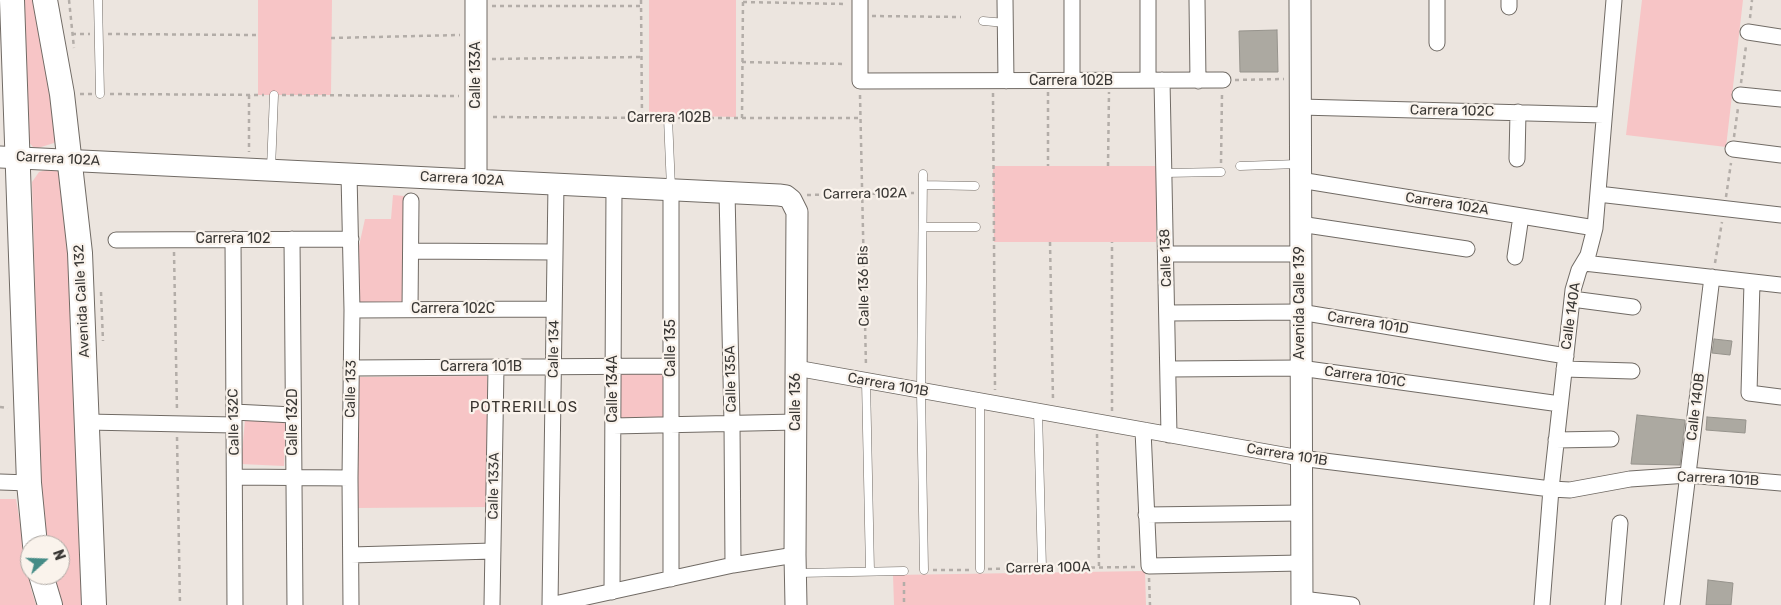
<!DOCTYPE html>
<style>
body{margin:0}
#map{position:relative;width:1781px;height:605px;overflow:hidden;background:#ece5df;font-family:Rubik,sans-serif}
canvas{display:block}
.north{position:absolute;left:20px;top:535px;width:50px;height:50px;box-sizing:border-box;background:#faf3ec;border:1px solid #ada8a3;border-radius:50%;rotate:70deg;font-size:14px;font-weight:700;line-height:20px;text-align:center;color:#3a3835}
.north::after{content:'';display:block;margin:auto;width:18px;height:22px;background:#468c87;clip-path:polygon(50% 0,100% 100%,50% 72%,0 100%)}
</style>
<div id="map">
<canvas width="1781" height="605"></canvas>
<div class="north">N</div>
</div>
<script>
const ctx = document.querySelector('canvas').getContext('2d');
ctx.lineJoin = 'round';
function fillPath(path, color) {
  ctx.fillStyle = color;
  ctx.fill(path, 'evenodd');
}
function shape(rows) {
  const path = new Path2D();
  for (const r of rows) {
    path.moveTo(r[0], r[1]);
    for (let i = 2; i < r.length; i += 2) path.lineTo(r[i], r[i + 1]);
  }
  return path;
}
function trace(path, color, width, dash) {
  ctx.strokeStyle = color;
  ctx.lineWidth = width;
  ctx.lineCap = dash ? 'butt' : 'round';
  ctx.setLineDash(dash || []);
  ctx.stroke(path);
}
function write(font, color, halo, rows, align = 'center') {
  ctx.font = font + ' Rubik,sans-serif';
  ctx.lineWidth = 4.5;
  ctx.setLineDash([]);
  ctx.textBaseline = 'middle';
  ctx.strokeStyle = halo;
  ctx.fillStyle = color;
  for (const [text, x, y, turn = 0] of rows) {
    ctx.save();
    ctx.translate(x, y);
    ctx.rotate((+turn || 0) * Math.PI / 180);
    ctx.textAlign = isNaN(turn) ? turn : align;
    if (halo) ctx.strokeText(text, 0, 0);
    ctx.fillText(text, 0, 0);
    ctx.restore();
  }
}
fillPath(shape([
 [22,0,39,0,59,134,54,143,38,148,33,147,27,140],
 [258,0,332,0,331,95,258,95],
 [649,0,736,0,736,117,649,115],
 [1642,0,1743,0,1726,147,1626,135],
 [993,166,1156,166,1156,242,994,242],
 [50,169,57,169,66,179,85,605,59,605,51,575,60,575,60,545,45,545,40,469,32,182,39,172],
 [393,195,404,196,403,302,358,303,357,255,365,219,391,219],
 [666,372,664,419,619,419,620,373],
 [487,376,490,507,355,508,356,377],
 [245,420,286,420,284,466,241,464],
 [0,499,16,499,31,589,36,605,0,605],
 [1145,571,1146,605,894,605,893,575]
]), '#f7c5c6');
const building = shape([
 [1277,30,1278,72,1240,72,1239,31,1277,30],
 [1714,339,1732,341,1730,355,1712,353,1714,339],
 [1637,415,1685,420,1680,465,1631,464,1637,415],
 [1707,417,1746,420,1745,433,1706,430,1707,417],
 [1708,580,1733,583,1731,605,1706,605,1708,580]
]);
fillPath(building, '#aca9a1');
trace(building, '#96938c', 1);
const lane = shape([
 [98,0,100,94],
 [983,21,1006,23],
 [668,118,671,188],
 [1240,166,1298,164],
 [271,168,274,95],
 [1164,173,1221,172],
 [923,174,921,391,924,570],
 [923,185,975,186],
 [923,227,976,227],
 [866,381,870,571],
 [980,401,980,569],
 [1038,411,1042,568],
 [798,573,904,571]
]);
const street = shape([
 [860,0,860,81,1223,80],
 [1005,0,1006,81],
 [1072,0,1072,80],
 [1148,0,1148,80],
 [1197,0,1198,81],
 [1509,7,1509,0],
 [1748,32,1781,37],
 [1437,43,1437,0],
 [1162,80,1169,435],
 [1740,95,1781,99],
 [1300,107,1604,115],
 [1733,149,1781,155],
 [1517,159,1518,112],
 [349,174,352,310,350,478,351,605],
 [1300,180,1595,228],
 [671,189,671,579],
 [727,192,732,423,733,565],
 [1598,194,1781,215],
 [1300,224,1467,249],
 [233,239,235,605],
 [292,239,295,605],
 [116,240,351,239],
 [411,251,555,252],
 [1166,254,1300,254],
 [1515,257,1521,216],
 [1584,263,1781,285],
 [1752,282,1749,393,1781,397],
 [1572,299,1633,307],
 [410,309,411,201],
 [352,310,554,309],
 [1168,313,1300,312,1566,356],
 [351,368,671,366],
 [796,368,1300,458,1551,489,1570,490,1630,479,1688,475,1781,483],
 [1169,369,1300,368,1560,404],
 [1564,369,1632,371],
 [234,412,293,415],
 [87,422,234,425],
 [613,426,796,422],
 [1143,430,1149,566,1301,563],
 [1556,440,1611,439],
 [235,477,350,478],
 [0,482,29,483],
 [1146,515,1301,513],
 [351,555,493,551],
 [612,592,614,187],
 [1302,599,1352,605],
 [492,605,496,367],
 [550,605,556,184],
 [550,605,733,565,795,555],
 [1542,605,1551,489,1573,290,1579,270,1588,255,1595,228,1614,0],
 [1613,605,1620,523],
 [1672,605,1712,277]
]);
const secondary = shape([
 [476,0,476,180],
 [1300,0,1302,605],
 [0,157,779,195,786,196,791,200,797,212,795,555,796,605]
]);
const primary = shape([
 [12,0,29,483,35,545],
 [45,0,62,94,80,253,94,605],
 [41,575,50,605]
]);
trace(lane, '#716b65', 9);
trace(street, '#716b65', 17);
trace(secondary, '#716b65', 23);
trace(primary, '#716b65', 26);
trace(shape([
 [69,0,74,48],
 [641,0,642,118],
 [743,2,846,4],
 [492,6,641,6],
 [872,16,961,17],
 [1750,18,1752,0],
 [72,34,90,34],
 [108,34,258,35],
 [331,38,460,35],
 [492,59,641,57],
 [742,62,846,64],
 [1235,80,1284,79],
 [1741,83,1746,46],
 [1048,92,1048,166],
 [993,93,995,390],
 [80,94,92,94],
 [110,94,264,95],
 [249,95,249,152],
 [282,95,459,96],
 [860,95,866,367],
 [493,117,660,118],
 [678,118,861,118],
 [742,118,743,0],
 [1734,137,1738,108],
 [1221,163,1222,94],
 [1108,166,1109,92],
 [807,195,914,193],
 [1726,197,1731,163],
 [1050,242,1053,400],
 [174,252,177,411],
 [1715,263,1722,222],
 [101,292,103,341],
 [0,407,8,408],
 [1112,411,1112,242],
 [1097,434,1099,567],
 [177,437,180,605],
 [1051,568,1135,567],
 [988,569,1033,568],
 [933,570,970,570],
 [1149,578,1150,605],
 [904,582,904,605]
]), '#b3ada8', 2.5, [4, 4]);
trace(lane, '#fff', 8);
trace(street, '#fff', 15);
trace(secondary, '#fff', 21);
trace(primary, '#fff', 24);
write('14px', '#3a3835', '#faf3ec', [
 ["Calle 133A",476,75,-90],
 ["Carrera 102B",1071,81],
 ["Carrera 102C",1452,111,1],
 ["Carrera 102B",669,118],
 ["Carrera 102A",58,159,3],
 ["Carrera 102A",462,179,3],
 ["Carrera 102A",865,194,-1],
 ["Carrera 102A",1447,204,9],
 ["Carrera 102",233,239],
 ["Calle 138",1166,258,-92],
 ["Calle 136 Bis",864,286,-91],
 ["Avenida Calle 132",82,301,-93],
 ["Avenida Calle 139",1300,303,-90],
 ["Carrera 102C",453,309],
 ["Calle 140A",1571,316,-82],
 ["Carrera 101D",1368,323,9],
 ["Calle 135",671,348,-90],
 ["Calle 134",554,349,-89],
 ["Carrera 101B",481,367],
 ["Carrera 101C",1365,377,8],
 ["Calle 135A",731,379,-91],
 ["Carrera 101B",888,385,10],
 ["Calle 133",351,389,-89],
 ["Calle 134A",613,389,-90],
 ["Calle 136",796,402,-90],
 ["Calle 140B",1696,407,-83],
 ["Calle 132C",234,422,-91],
 ["Calle 132D",293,422,-90],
 ["Carrera 101B",1287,455,9],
 ["Carrera 101B",1718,479,3],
 ["Calle 133A",494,486,-89],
 ["Carrera 100A",1048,568,-1]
]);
ctx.letterSpacing = '1px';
write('15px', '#39342f', '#faf3ec', [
 ["POTRERILLOS",524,408]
]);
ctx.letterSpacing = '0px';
</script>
